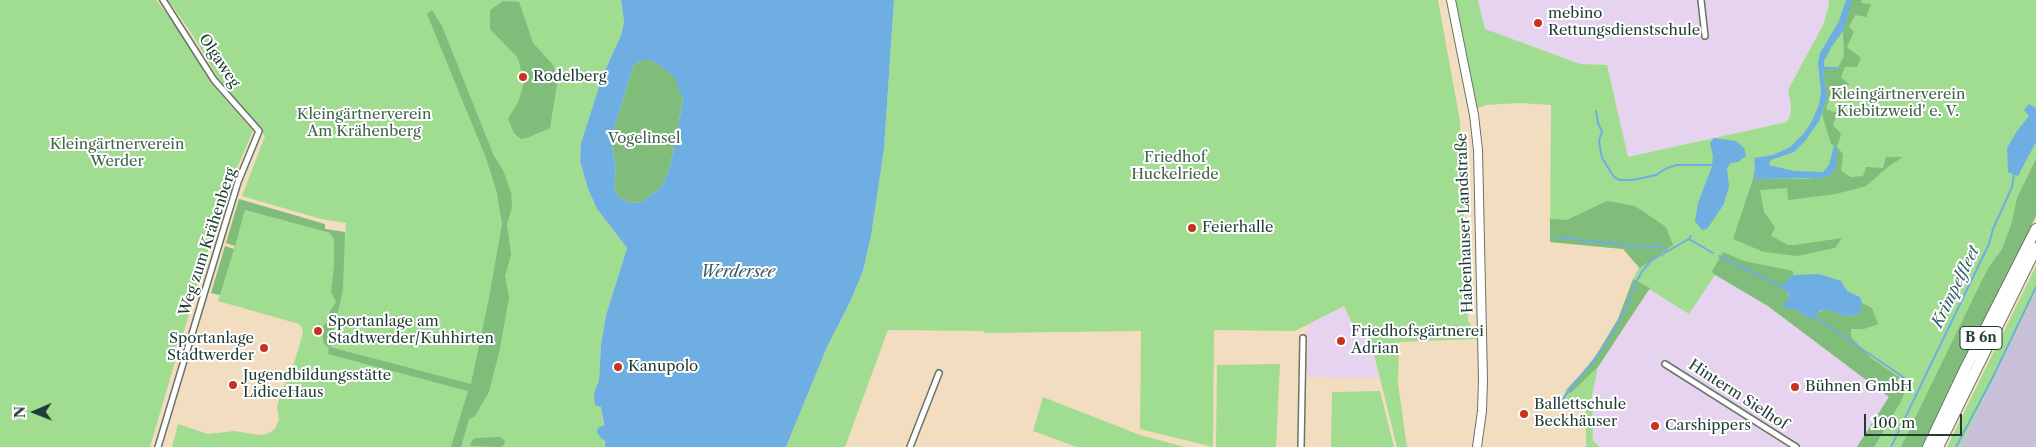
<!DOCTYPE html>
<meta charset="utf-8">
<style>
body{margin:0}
#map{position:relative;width:2036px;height:447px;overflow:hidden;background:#f3ddc0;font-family:"Libre Caslon Text",serif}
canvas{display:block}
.north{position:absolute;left:10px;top:387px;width:50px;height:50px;-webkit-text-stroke:4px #fff;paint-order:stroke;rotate:269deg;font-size:14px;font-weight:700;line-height:20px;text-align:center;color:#1f3d34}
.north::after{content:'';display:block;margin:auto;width:18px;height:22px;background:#1f3d34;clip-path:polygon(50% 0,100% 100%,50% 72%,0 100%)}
.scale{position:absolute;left:1864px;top:414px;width:98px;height:22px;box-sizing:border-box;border:2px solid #1f3d34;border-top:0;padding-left:6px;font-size:15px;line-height:18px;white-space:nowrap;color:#1f3d34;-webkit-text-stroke:4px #fff;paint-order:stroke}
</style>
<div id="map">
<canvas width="2036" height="447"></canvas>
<div class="north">N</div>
<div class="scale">100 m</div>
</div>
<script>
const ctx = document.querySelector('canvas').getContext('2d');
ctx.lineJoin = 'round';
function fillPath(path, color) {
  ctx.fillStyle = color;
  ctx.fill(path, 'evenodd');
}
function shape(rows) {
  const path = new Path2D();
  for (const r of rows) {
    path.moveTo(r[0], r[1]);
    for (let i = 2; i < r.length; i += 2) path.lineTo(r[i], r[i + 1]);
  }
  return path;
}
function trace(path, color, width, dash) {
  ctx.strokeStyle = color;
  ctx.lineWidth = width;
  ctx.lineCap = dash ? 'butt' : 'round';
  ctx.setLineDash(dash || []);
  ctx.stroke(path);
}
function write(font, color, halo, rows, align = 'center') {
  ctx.font = font + ' "Libre Caslon Text",serif';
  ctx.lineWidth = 4;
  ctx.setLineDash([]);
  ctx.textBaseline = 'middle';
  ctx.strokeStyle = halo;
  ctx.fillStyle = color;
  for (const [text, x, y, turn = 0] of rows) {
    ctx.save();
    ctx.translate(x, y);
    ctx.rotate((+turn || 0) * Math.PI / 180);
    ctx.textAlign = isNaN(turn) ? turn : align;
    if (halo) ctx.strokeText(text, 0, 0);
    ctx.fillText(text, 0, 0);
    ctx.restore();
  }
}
fillPath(shape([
 [1478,0,1828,0,1829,5,1823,25,1788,90,1791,106,1790,116,1787,122,1628,157,1607,65,1580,64,1484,29],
 [1714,274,1768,306,1893,396,1858,447,1600,447,1593,441,1592,396,1598,367,1650,288,1689,314],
 [1344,306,1352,323,1362,326,1372,346,1380,378,1307,377,1308,324]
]), '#e5d3f0');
fillPath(shape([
 [2036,292,2036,447,1960,447]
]), '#c7c0d8');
fillPath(shape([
 [0,0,156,0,178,28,210,82,253,131,231,182,201,273,150,447,0,447],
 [168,0,621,0,624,22,621,35,602,77,581,143,580,161,588,189,597,209,627,248,606,315,601,345,599,380,605,447,172,447,178,424,208,434,234,431,259,435,267,434,275,429,279,420,277,407,281,393,294,363,303,333,302,328,299,324,218,301,245,210,345,237,346,223,321,219,242,196,265,136,254,120,223,86,190,31],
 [894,0,1438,0,1460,121,1468,322,1470,323,1472,329,1478,339,1399,342,1398,384,1407,447,1397,447,1372,346,1362,326,1352,323,1344,306,1295,331,1214,330,1213,447,1140,429,1141,331,985,333,984,331,888,330,845,447,786,447,827,347,851,300,863,271,871,236,884,149],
 [1454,0,1478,0,1485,29,1580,64,1607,65,1628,157,1787,122,1790,116,1791,106,1788,90,1823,25,1829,5,1828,0,2036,0,2036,216,1922,447,1857,447,1889,397,1768,306,1715,275,1689,314,1633,279,1639,268,1623,249,1550,242,1551,105,1519,103,1486,105,1475,109],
 [2036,266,2036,292,1960,447,1947,447],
 [1280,364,1276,447,1216,447,1217,365],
 [1598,367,1592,396,1593,441,1600,447,1541,447,1586,447,1586,410,1559,409,1566,390,1571,393],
 [1380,391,1394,447,1331,447,1332,392],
 [1043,397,1140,435,1185,447,1077,447,1033,431]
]), '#a1dd90');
fillPath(shape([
 [1851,0,1862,0,1861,3,1871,4,1866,17,1855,15,1849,27,1854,32,1847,47,1861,58,1857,67,1845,67,1841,77,1849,84,1841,97,1830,95,1826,109,1837,113,1833,125,1841,134,1837,147,1843,154,1841,171,1851,177,1863,176,1866,167,1883,168,1886,157,1903,157,1889,166,1866,186,1836,194,1788,200,1787,188,1760,190,1764,212,1775,227,1771,236,1788,245,1795,245,1842,238,1835,248,1797,256,1764,252,1733,239,1753,179,1807,179,1830,175,1837,147,1831,144,1822,114,1827,98,1823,71,1825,69,1837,70,1844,56,1843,31],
 [503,1,519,2,533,43,553,65,558,78,550,128,527,138,521,139,514,133,508,119,519,100,524,82,518,58,490,29,490,10],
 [432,10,442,26,494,156,503,170,511,192,512,207,507,224,511,255,505,276,509,298,499,353,489,392,475,416,469,419,461,447,451,447,468,391,328,354,329,348,324,344,321,328,328,321,329,313,336,302,331,292,334,265,334,239,330,233,245,210,235,246,226,243,239,199,325,224,325,229,345,232,343,289,330,347,471,384,489,298,502,224,497,193,486,158,427,14],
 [642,60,651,60,675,76,683,100,671,162,666,177,661,187,649,197,642,202,631,203,621,199,614,190,616,169,611,140,633,66],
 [2036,159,2036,216,1922,447,1901,447,1987,270,2002,249,2012,222,2017,198],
 [1607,201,1635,206,1666,227,1673,245,1640,268,1623,249,1550,242,1550,219,1567,220],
 [225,246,234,249,220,295,211,293],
 [1723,252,1744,261,1793,271,1793,275,1784,283,1789,299,1786,308,1797,310,1808,318,1825,309,1846,316,1858,315,1862,303,1872,308,1878,324,1864,329,1851,329,1851,337,1871,358,1909,384,1900,403,1874,447,1857,447,1889,397,1768,306,1714,274,1712,271],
 [1633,279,1650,288,1598,367,1571,393,1566,390,1592,362,1618,319],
 [500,437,505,441,504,445,500,447,470,446,472,440,476,438]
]), '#80bc7a');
fillPath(shape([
 [621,0,894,0,884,149,871,236,863,271,851,300,827,347,786,447,605,447,605,441,600,437,597,432,598,428,604,425,601,407,595,405,594,394,599,380,601,345,606,315,627,248,597,209,588,189,580,161,581,143,602,77,621,35,624,22],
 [642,60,651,60,674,76,683,100,671,162,666,177,661,187,649,197,642,202,631,203,621,199,614,190,616,169,611,140,633,66],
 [1846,0,1851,0,1851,3,1843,31,1832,46,1824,61,1824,66,1826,67,1838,67,1837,70,1825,69,1823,71,1827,98,1819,121,1805,141,1794,152,1771,160,1769,165,1794,171,1823,172,1829,165,1834,145,1837,147,1836,169,1830,175,1820,178,1753,179,1755,169,1754,158,1773,155,1790,147,1805,132,1812,121,1819,105,1821,92,1818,63,1820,53,1839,21],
 [2029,104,2036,108,2036,142,2018,176,2008,172,2007,148,2017,131,2029,116,2024,110],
 [1714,138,1736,141,1744,148,1746,156,1738,162,1731,163,1727,168,1729,186,1724,204,1707,229,1702,230,1695,221,1698,203,1712,166,1713,156,1710,143],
 [1819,274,1841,281,1847,291,1860,297,1862,303,1859,315,1846,316,1825,309,1819,311,1815,318,1808,318,1797,310,1786,308,1782,305,1789,299,1788,293,1782,287,1784,283,1793,275]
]), '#6faee2');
trace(shape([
 [1596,111,1598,123,1602,132,1599,141,1602,158,1614,177,1620,180,1633,180,1656,175,1667,168,1677,165,1713,165],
 [1555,237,1635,246,1662,247,1668,251,1689,239,1691,236],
 [1689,239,1713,253],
 [1719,256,1784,288],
 [1815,317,1912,383],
 [1561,409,1564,397,1601,351,1625,310,1636,282,1643,270,1652,260,1668,251],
 [1891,447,1989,244,1993,229,2012,187,2014,174],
 [1956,447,1993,377,2036,287]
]), '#6faee2', 2);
const street = shape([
 [1701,0,1705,36],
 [1665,364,1796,447],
 [158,447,223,231,238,182,259,131,214,80,163,0],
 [910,447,939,373],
 [1301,447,1303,338]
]);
const secondary = shape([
 [1451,0,1474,115,1478,150,1483,380,1482,411,1477,447]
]);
const highway = shape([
 [1928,447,1966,367,2036,229],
 [1938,447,2036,248]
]);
trace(street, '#697565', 8);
trace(secondary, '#697565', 10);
trace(highway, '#697565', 12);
trace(street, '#fff', 5);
trace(secondary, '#fff', 8);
trace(highway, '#fff', 10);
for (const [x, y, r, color] of [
 [1538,23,5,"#c8321e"],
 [523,77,5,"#c8321e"],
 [1192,228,5,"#c8321e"],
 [318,331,5,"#c8321e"],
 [1341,341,5,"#c8321e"],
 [264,348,5,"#c8321e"],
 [618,367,5,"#c8321e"],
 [233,385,5,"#c8321e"],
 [1795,387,5,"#c8321e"],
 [1524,414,5,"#c8321e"],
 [1655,426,5,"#c8321e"]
]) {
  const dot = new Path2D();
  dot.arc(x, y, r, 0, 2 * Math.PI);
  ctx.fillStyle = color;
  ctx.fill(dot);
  trace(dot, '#fff', 2);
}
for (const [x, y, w] of [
 [1981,338,42]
]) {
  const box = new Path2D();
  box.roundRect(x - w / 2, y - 11.5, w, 23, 4);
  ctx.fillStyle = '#fff';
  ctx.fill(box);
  trace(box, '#1f3d34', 1);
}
write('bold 14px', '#1f3d34', null, [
 ["B 6n",1981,338]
]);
write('15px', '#1f3d34', '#fff', [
 ["mebino",1548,14],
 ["Rettungsdienstschule",1548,31],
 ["Rodelberg",533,77],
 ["Feierhalle",1202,228],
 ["Sportanlage am",328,322],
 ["Stadtwerder/Kuhhirten",328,339],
 ["Friedhofsgärtnerei",1351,332],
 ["Adrian",1351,349],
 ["Sportanlage",254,339,"right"],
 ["Stadtwerder",254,356,"right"],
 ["Kanupolo",628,367],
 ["Jugendbildungsstätte",243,376],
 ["LidiceHaus",243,393],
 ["Bühnen GmbH",1805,387],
 ["Ballettschule",1534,405],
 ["Beckhäuser",1534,422],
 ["Carshippers",1665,426]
], 'left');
write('15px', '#1f3d34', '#fff', [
 ["Olgaweg",219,61,56],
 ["Habenhauser Landstraße",1465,223,-92],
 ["Weg zum Krähenberg",208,242,-72],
 ["Hinterm Sielhof",1738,395,33]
]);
write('15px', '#40654b', '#fff', [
 ["Kleingärtnerverein",1898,95],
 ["Kiebitzweid' e. V.",1898,112],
 ["Kleingärtnerverein",364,115],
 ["Am Krähenberg",364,132],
 ["Vogelinsel",644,139],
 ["Kleingärtnerverein",117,145],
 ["Werder",117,162],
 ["Friedhof",1175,158],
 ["Huckelriede",1175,175]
]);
write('italic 16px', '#375f68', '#fff', [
 ["Werdersee",738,272],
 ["Krimpelfleet",1956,287,-64]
]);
</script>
